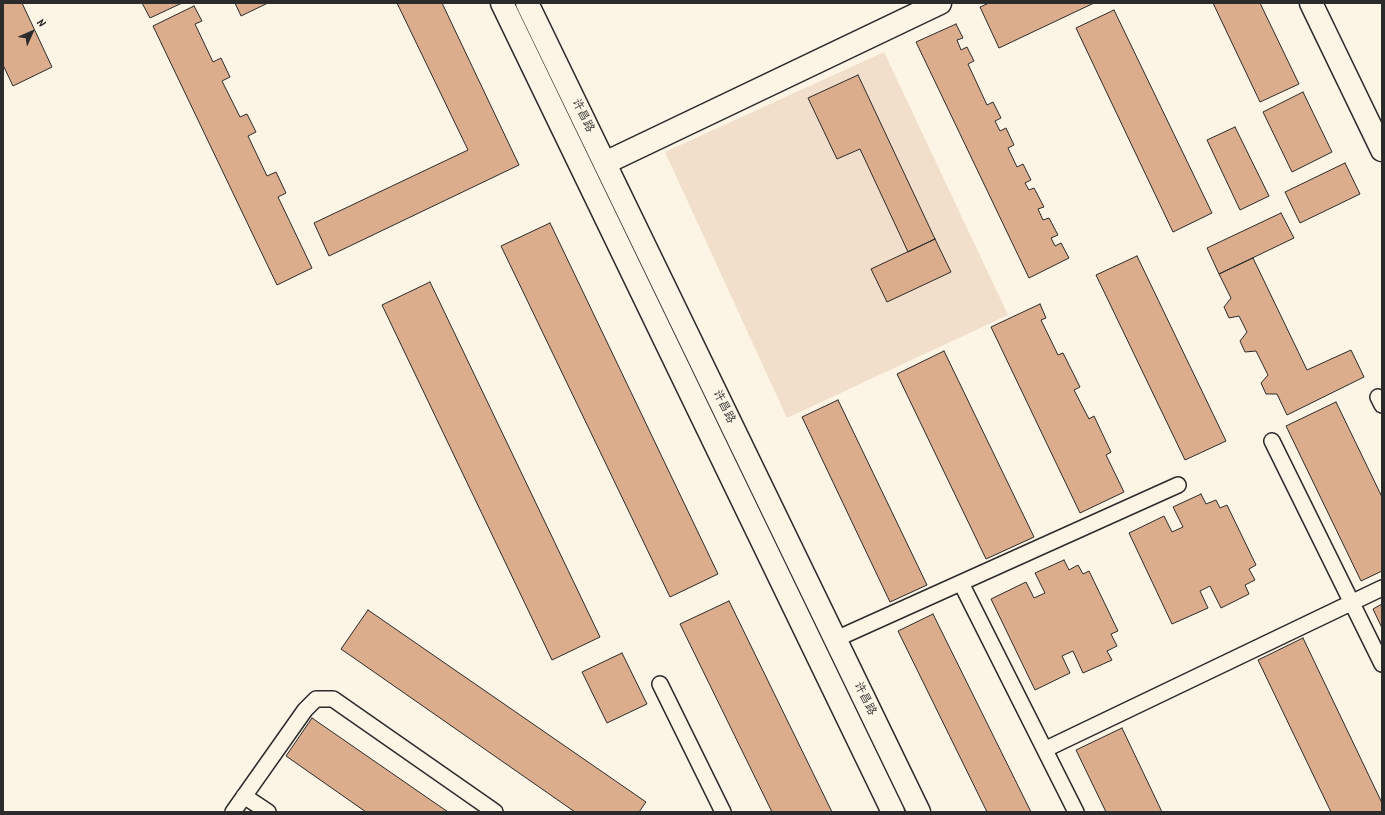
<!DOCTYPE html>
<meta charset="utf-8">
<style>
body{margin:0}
#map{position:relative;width:1385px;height:815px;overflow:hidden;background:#fcf5e5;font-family:Kalam,sans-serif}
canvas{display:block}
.frame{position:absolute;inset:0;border:4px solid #2b2b2b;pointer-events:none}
.north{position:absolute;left:12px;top:12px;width:40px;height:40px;-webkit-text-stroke:3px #fcf5e5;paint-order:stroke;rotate:45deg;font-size:11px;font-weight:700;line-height:16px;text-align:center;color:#2b2b2b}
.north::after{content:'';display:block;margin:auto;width:14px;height:18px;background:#2b2b2b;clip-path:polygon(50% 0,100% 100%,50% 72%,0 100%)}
</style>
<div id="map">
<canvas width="1385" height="815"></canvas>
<div class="frame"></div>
<div class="north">N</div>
</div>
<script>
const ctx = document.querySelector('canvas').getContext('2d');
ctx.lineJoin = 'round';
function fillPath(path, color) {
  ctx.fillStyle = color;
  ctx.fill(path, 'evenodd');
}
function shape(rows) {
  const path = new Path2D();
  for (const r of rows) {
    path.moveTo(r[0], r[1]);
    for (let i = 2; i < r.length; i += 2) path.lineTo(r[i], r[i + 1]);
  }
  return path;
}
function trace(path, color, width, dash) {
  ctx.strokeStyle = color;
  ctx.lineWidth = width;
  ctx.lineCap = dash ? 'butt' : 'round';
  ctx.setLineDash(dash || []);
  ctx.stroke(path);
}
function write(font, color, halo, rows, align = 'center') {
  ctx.font = font + ' Kalam,"LXGW WenKai TC",sans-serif';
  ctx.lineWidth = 4;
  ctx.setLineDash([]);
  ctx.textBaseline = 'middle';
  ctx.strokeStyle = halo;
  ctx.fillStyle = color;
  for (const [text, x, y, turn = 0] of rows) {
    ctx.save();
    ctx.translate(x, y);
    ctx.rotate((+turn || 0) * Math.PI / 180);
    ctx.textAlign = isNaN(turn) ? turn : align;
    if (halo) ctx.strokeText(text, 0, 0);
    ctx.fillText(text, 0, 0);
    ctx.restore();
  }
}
fillPath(shape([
 [884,52,1008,315,787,418,665,152]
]), '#f2dfcb');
const building = shape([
 [3,3,22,3,52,67,13,86,3,65,3,3],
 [142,3,182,3,150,18,142,3],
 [235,3,268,3,241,16,235,3],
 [397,3,442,3,519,165,329,256,314,223,468,150,397,3],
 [989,3,1094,3,999,48,980,7,989,3],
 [1213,3,1260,3,1299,84,1260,102,1213,3],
 [194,6,202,21,195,24,213,62,221,58,230,77,222,81,240,117,247,114,256,132,248,136,267,176,276,172,286,193,278,197,312,268,277,285,153,26,194,6],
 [1114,10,1212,213,1173,232,1076,28,1114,10],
 [956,24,963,38,957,40,961,50,967,47,974,61,968,64,987,105,993,102,1001,118,995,121,1000,131,1006,128,1014,145,1008,148,1017,167,1023,164,1031,180,1025,183,1029,190,1034,188,1044,207,1038,209,1043,220,1049,218,1058,235,1051,238,1055,246,1061,243,1069,258,1029,278,916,42,956,24],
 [858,75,935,239,908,252,860,149,837,159,808,98,858,75],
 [1303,92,1332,152,1292,172,1263,112,1303,92],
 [1235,127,1269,196,1240,210,1207,140,1235,127],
 [1345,163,1360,194,1300,223,1285,192,1345,163],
 [1281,213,1294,238,1219,274,1207,248,1281,213],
 [550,223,718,574,670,597,501,246,550,223],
 [935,239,951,272,887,302,871,269,935,239],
 [1137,256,1226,441,1185,460,1096,275,1137,256],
 [1253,258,1307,370,1351,350,1364,377,1287,415,1277,394,1266,394,1261,383,1268,375,1256,351,1245,352,1240,341,1247,332,1239,316,1229,318,1224,307,1231,298,1219,274,1253,258],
 [430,282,600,637,552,660,382,305,430,282],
 [1040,304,1046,318,1041,320,1058,355,1063,353,1080,387,1074,390,1089,419,1094,416,1111,452,1106,455,1124,492,1080,513,991,327,1040,304],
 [944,351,1034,537,986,559,897,374,944,351],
 [838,400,927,585,890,602,802,417,838,400],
 [1336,402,1382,497,1382,571,1361,581,1286,426,1336,402],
 [1201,494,1206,504,1216,500,1220,508,1227,505,1256,565,1249,569,1255,580,1245,585,1249,594,1221,608,1210,586,1200,591,1208,608,1172,624,1129,533,1164,516,1172,532,1183,527,1173,507,1201,494],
 [1064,560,1069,570,1078,565,1083,574,1089,571,1118,631,1111,634,1117,646,1107,651,1112,660,1083,673,1073,651,1062,656,1070,673,1035,690,991,599,1026,582,1034,598,1045,593,1035,573,1064,560],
 [729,601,832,812,772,812,680,624,729,601],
 [1382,604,1382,628,1373,609,1382,604],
 [368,610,646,802,639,812,575,812,341,649,368,610],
 [933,614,1031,812,987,812,898,631,933,614],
 [1303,638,1382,803,1382,812,1331,812,1258,660,1303,638],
 [622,653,647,704,607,723,582,672,622,653],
 [312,718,448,812,366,812,286,756,312,718],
 [1122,728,1162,812,1106,812,1076,750,1122,728]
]);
fillPath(building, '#dbad8d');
trace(building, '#2b2b2b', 1);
const lane = shape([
 [1378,397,1382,405],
 [1272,441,1382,664],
 [961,583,1076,812],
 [836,639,1178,485],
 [660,684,723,812],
 [1046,749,1382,588],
 [244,796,268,812],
 [233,812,305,710,316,699,333,699,495,812]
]);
const street = shape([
 [1311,3,1382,150],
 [605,163,940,3]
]);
const secondary = shape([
 [502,3,893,812],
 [527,3,919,812]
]);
trace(lane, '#2b2b2b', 18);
trace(street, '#2b2b2b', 25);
trace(secondary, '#2b2b2b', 25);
trace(lane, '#fcf5e5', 15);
trace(street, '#fcf5e5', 22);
trace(secondary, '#fcf5e5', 22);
write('12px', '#2b2b2b', '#fcf5e5', [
 ["许昌路",582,116,64],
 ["许昌路",723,407,64],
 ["许昌路",864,699,64]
]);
</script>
